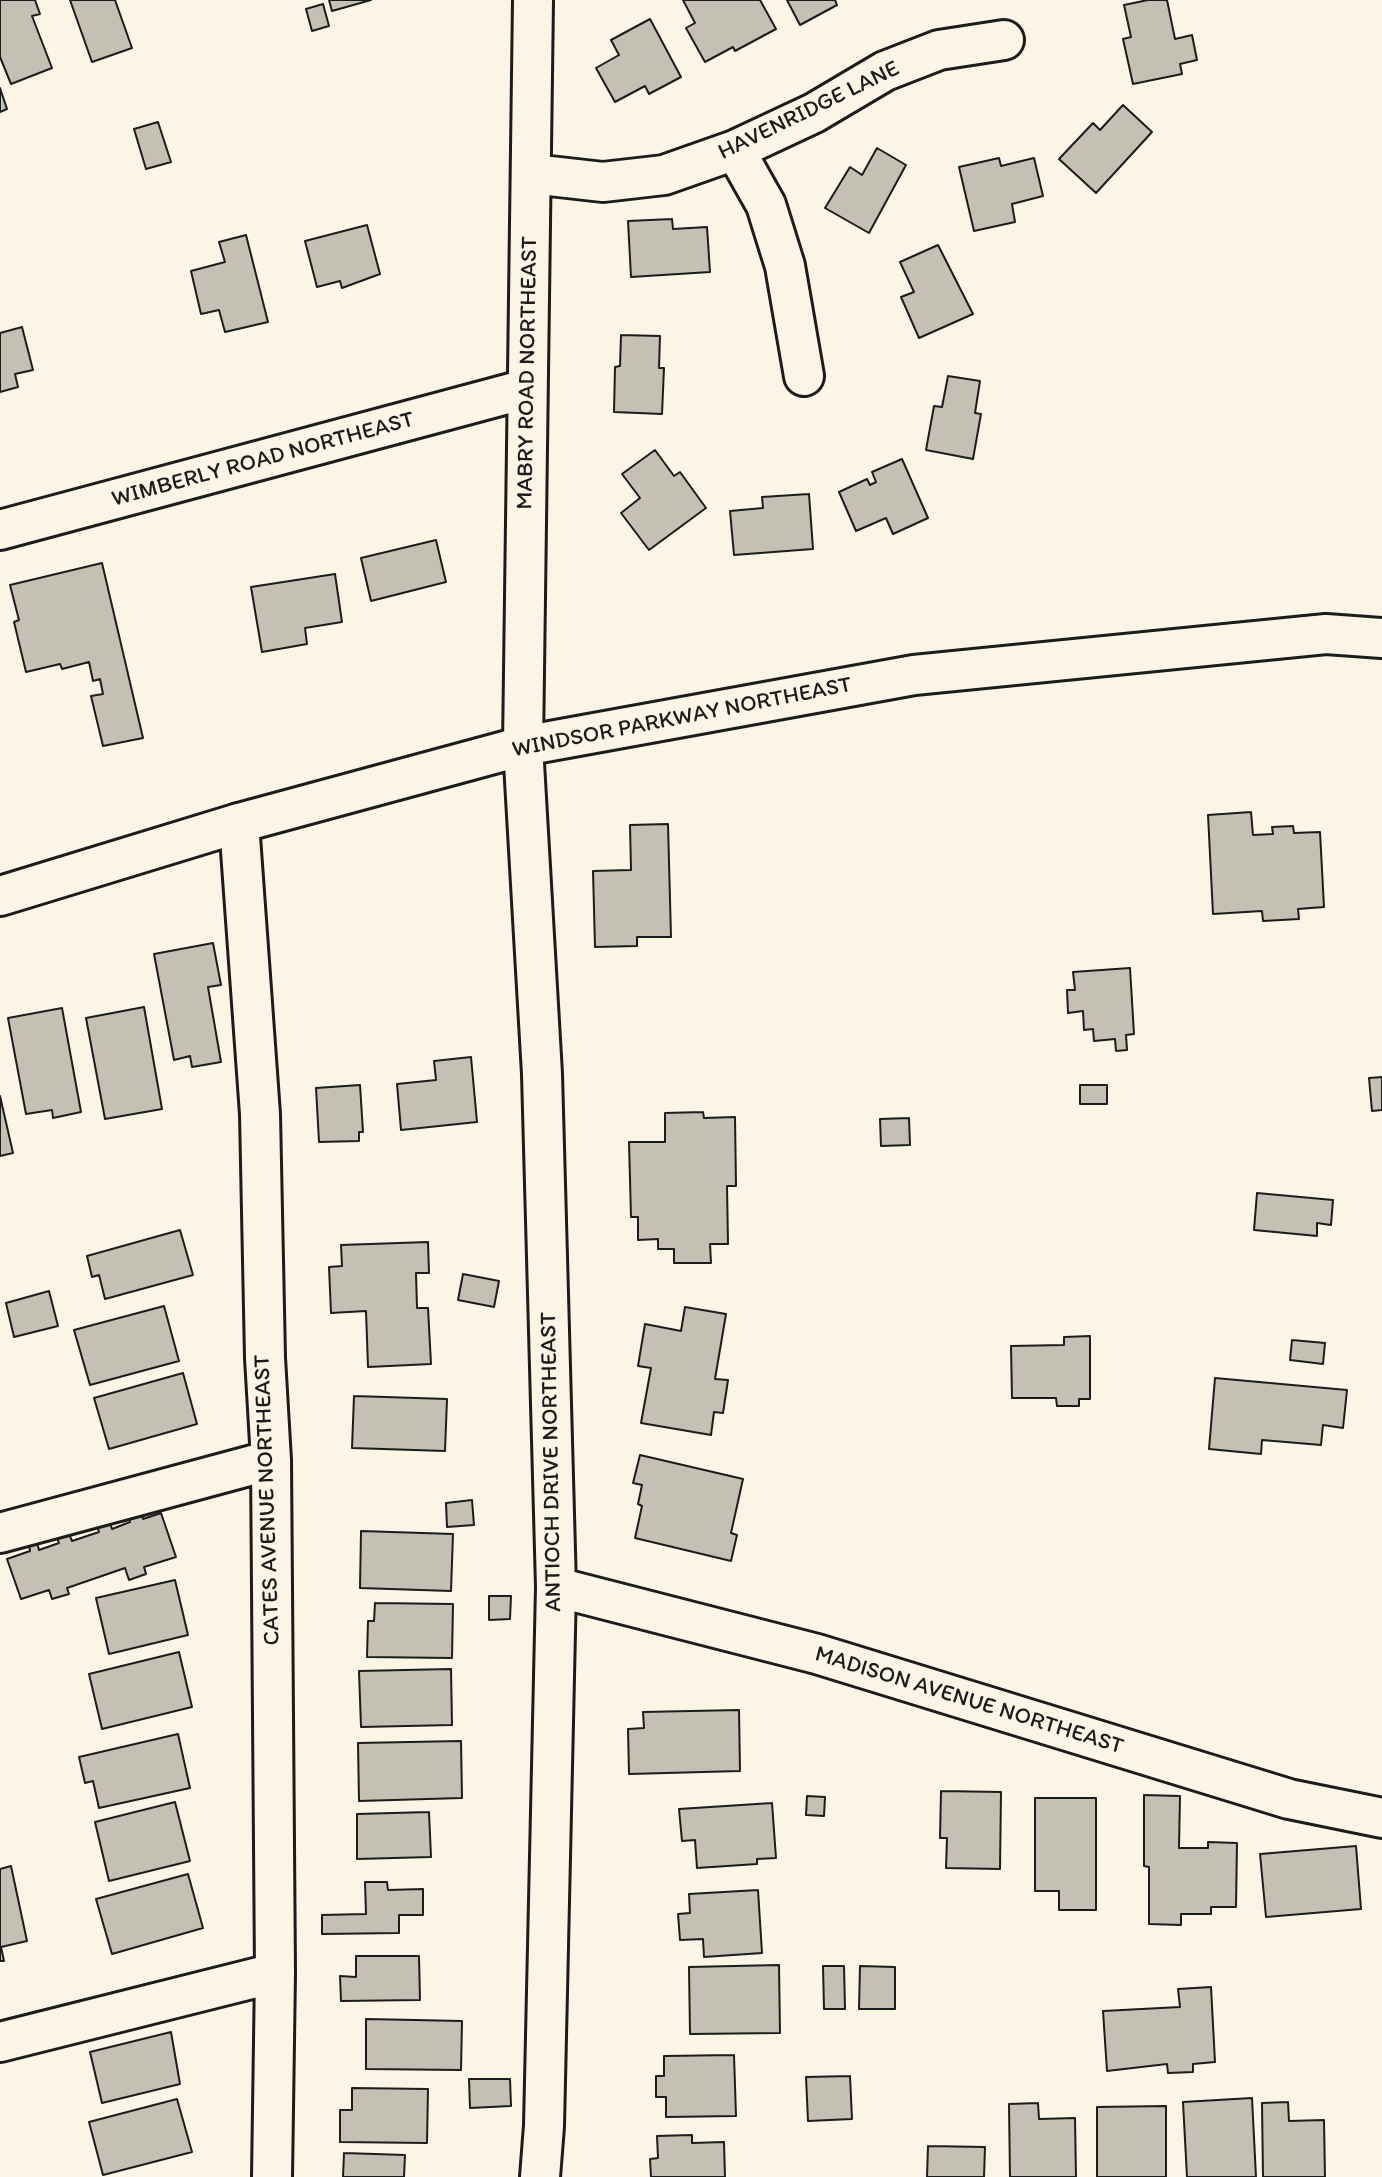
<!DOCTYPE html>
<style>
body{margin:0}
canvas{display:block;background:#fcf5e5}
</style>
<canvas width="1382" height="2177"></canvas>
<script>
const ctx = document.querySelector('canvas').getContext('2d');
ctx.lineJoin = 'round';
function fillPath(path, color) {
  ctx.fillStyle = color;
  ctx.fill(path, 'evenodd');
}
function shape(rows) {
  const path = new Path2D();
  for (const r of rows) {
    path.moveTo(r[0], r[1]);
    for (let i = 2; i < r.length; i += 2) path.lineTo(r[i], r[i + 1]);
  }
  return path;
}
function trace(path, color, width, dash) {
  ctx.strokeStyle = color;
  ctx.lineWidth = width;
  ctx.lineCap = dash ? 'butt' : 'round';
  ctx.setLineDash(dash || []);
  ctx.stroke(path);
}
function write(font, color, halo, rows, align = 'center') {
  ctx.font = font + ' Itim,sans-serif';
  ctx.lineWidth = 5;
  ctx.setLineDash([]);
  ctx.textBaseline = 'middle';
  ctx.strokeStyle = halo;
  ctx.fillStyle = color;
  for (const [text, x, y, turn = 0] of rows) {
    ctx.save();
    ctx.translate(x, y);
    ctx.rotate((+turn || 0) * Math.PI / 180);
    ctx.textAlign = isNaN(turn) ? turn : align;
    if (halo) ctx.strokeText(text, 0, 0);
    ctx.fillText(text, 0, 0);
    ctx.restore();
  }
}
const building = shape([
 [0,0,35,0,40,14,32,16,52,68,11,84,0,57,0,0],
 [70,0,115,0,132,48,92,62,70,0],
 [329,0,371,0,332,11,329,0],
 [683,0,760,0,776,29,735,51,733,47,705,62,686,28,695,23,683,0],
 [787,0,835,0,837,5,800,25,787,0],
 [1148,0,1167,0,1175,39,1192,35,1197,60,1180,64,1182,74,1133,84,1123,39,1131,37,1124,5,1148,0],
 [323,4,329,26,312,31,306,9,323,4],
 [650,19,681,77,649,94,645,86,615,102,596,68,619,55,611,40,650,19],
 [0,88,7,109,0,112,0,88],
 [1123,105,1152,132,1096,193,1059,159,1093,123,1100,130,1123,105],
 [158,122,171,162,146,169,134,129,158,122],
 [877,148,906,165,869,233,825,208,850,167,862,175,877,148],
 [999,158,1001,166,1034,158,1043,196,1012,204,1015,222,974,231,959,167,999,158],
 [672,219,673,229,707,227,710,272,631,277,628,221,672,219],
 [367,225,380,274,342,288,340,281,317,287,305,241,367,225],
 [246,235,268,322,225,332,219,310,201,314,191,271,225,262,219,242,246,235],
 [938,245,973,314,919,338,901,297,914,292,900,262,938,245],
 [22,327,33,370,15,374,18,387,0,392,0,333,22,327],
 [621,335,660,336,659,368,664,368,662,414,614,412,615,367,620,366,621,335],
 [948,376,980,381,975,413,981,414,973,459,926,450,934,406,942,407,948,376],
 [655,450,674,476,680,472,706,508,649,550,621,513,640,498,622,474,655,450],
 [902,459,928,518,893,534,886,518,856,531,839,492,867,479,870,485,876,482,872,472,902,459],
 [809,494,813,549,734,555,730,511,763,508,762,497,809,494],
 [436,540,446,582,371,601,361,558,436,540],
 [102,563,143,738,103,746,91,696,103,694,100,679,93,681,89,662,62,669,60,664,26,672,14,622,19,620,10,585,102,563],
 [335,574,342,622,305,628,307,644,262,652,251,587,335,574],
 [1251,812,1253,835,1273,834,1272,827,1293,826,1294,833,1320,832,1324,907,1298,909,1299,919,1263,921,1262,911,1213,914,1208,815,1251,812],
 [668,824,671,937,637,937,637,946,595,947,593,871,631,870,630,825,668,824],
 [213,943,221,985,208,987,221,1062,192,1067,190,1056,174,1060,154,954,213,943],
 [1130,968,1134,1034,1126,1035,1127,1050,1116,1051,1115,1039,1094,1041,1093,1029,1084,1030,1083,1011,1068,1013,1067,990,1075,990,1073,972,1130,968],
 [144,1007,162,1109,105,1119,86,1018,144,1007],
 [62,1008,81,1112,53,1118,52,1110,26,1114,8,1018,62,1008],
 [471,1057,477,1122,401,1130,397,1084,436,1080,434,1061,471,1057],
 [1382,1077,1382,1110,1372,1111,1369,1078,1382,1077],
 [360,1085,363,1132,359,1132,359,1141,319,1142,316,1088,360,1085],
 [1080,1085,1107,1085,1107,1104,1080,1104,1080,1085],
 [0,1096,13,1153,0,1156,0,1096],
 [703,1112,704,1118,735,1117,736,1186,727,1186,728,1244,710,1244,711,1263,674,1263,674,1249,658,1249,658,1239,638,1240,638,1217,631,1217,629,1142,665,1142,665,1113,703,1112],
 [909,1118,910,1145,881,1146,880,1119,909,1118],
 [1257,1193,1333,1200,1331,1225,1317,1223,1317,1236,1254,1230,1257,1193],
 [180,1230,193,1275,105,1299,99,1275,92,1277,87,1256,180,1230],
 [428,1242,429,1273,416,1273,417,1308,428,1308,431,1364,368,1367,366,1311,331,1313,329,1267,342,1266,341,1245,428,1242],
 [463,1274,499,1281,494,1307,458,1300,463,1274],
 [49,1291,58,1326,14,1337,6,1303,49,1291],
 [164,1306,179,1361,90,1385,74,1330,164,1306],
 [685,1307,726,1314,715,1379,728,1380,723,1413,714,1412,711,1435,641,1423,651,1368,638,1366,645,1324,681,1331,685,1307],
 [1090,1336,1090,1399,1079,1399,1079,1406,1057,1406,1056,1398,1012,1398,1011,1346,1064,1345,1064,1337,1090,1336],
 [1292,1340,1325,1343,1323,1364,1290,1360,1292,1340],
 [183,1373,197,1424,109,1449,94,1398,183,1373],
 [1215,1378,1347,1390,1343,1428,1323,1425,1321,1445,1262,1440,1261,1454,1209,1449,1215,1378],
 [354,1396,447,1399,445,1451,352,1448,354,1396],
 [640,1455,743,1479,731,1533,737,1535,731,1561,635,1538,642,1506,638,1504,642,1485,633,1483,640,1455],
 [472,1500,474,1525,447,1527,446,1503,472,1500],
 [140,1511,143,1519,161,1513,176,1557,144,1567,146,1574,129,1580,125,1568,67,1588,69,1594,52,1599,49,1590,21,1599,7,1559,30,1551,29,1546,37,1543,39,1550,59,1543,57,1538,69,1534,72,1541,99,1532,96,1524,109,1520,112,1529,130,1522,128,1515,140,1511],
 [361,1531,453,1534,451,1591,360,1588,361,1531],
 [175,1580,188,1635,109,1654,96,1598,175,1580],
 [489,1596,511,1596,510,1619,489,1620,489,1596],
 [375,1603,453,1604,452,1658,367,1657,368,1621,374,1621,375,1603],
 [179,1652,192,1707,102,1729,89,1674,179,1652],
 [451,1669,452,1725,361,1727,359,1671,451,1669],
 [739,1710,740,1771,629,1774,628,1729,644,1728,643,1712,739,1710],
 [178,1734,190,1788,99,1808,93,1781,85,1783,79,1757,178,1734],
 [461,1741,462,1798,359,1801,358,1743,461,1741],
 [941,1791,1001,1792,1000,1869,946,1868,947,1838,940,1838,941,1791],
 [1144,1795,1180,1796,1179,1848,1208,1848,1208,1842,1237,1843,1236,1907,1211,1907,1211,1914,1181,1914,1181,1925,1149,1924,1149,1867,1144,1866,1144,1795],
 [807,1796,825,1797,824,1816,806,1815,807,1796],
 [1035,1798,1096,1798,1096,1910,1059,1910,1059,1891,1035,1891,1035,1798],
 [175,1802,190,1861,109,1881,95,1822,175,1802],
 [772,1803,776,1858,757,1859,757,1864,697,1868,695,1840,682,1841,679,1809,772,1803],
 [429,1812,431,1857,357,1859,357,1814,429,1812],
 [1356,1846,1361,1909,1266,1917,1260,1854,1356,1846],
 [11,1866,27,1941,1,1947,4,1961,0,1961,0,1869,11,1866],
 [188,1874,203,1928,112,1954,96,1899,188,1874],
 [365,1882,387,1882,388,1890,423,1889,423,1915,399,1915,399,1933,322,1934,322,1915,366,1914,365,1882],
 [758,1890,762,1953,704,1957,703,1939,680,1940,678,1914,690,1913,689,1894,758,1890],
 [356,1956,419,1956,420,2000,341,2001,340,1976,356,1977,356,1956],
 [779,1965,780,2033,690,2034,689,1967,779,1965],
 [823,1966,844,1966,845,2009,824,2009,823,1966],
 [860,1966,895,1967,895,2009,859,2009,860,1966],
 [1211,1987,1215,2062,1193,2064,1193,2072,1168,2073,1167,2064,1107,2071,1103,2011,1180,2007,1178,1989,1211,1987],
 [366,2019,462,2021,461,2070,366,2069,366,2019],
 [171,2032,180,2084,102,2103,90,2052,171,2032],
 [734,2055,736,2116,666,2117,666,2097,656,2097,656,2076,664,2076,664,2056,734,2055],
 [850,2076,852,2119,808,2121,806,2077,850,2076],
 [469,2079,510,2079,511,2106,470,2108,469,2079],
 [352,2088,428,2089,427,2143,340,2142,340,2110,352,2110,352,2088],
 [1252,2098,1256,2177,1187,2177,1183,2102,1252,2098],
 [177,2099,192,2152,103,2175,89,2122,177,2099],
 [1288,2102,1289,2121,1324,2120,1325,2177,1263,2177,1262,2103,1288,2102],
 [1038,2103,1039,2119,1075,2118,1076,2177,1010,2177,1009,2104,1038,2103],
 [1166,2106,1166,2177,1097,2177,1097,2107,1166,2106],
 [692,2135,692,2143,724,2142,725,2177,651,2177,650,2159,658,2158,657,2136,692,2135],
 [928,2146,985,2147,984,2177,927,2177,928,2146],
 [344,2153,405,2155,404,2177,343,2177,344,2153]
]);
fillPath(building, '#c4c0b3');
trace(building, '#1c1c1c', 2);
const minor = shape([
 [533,0,523,746,542,1074,556,1587,544,2126,540,2177],
 [735,150,766,205,785,266,804,376],
 [532,174,603,182,664,175,735,150,814,113,885,71,939,50,1004,40],
 [0,530,526,389],
 [239,823,260,1114,265,1358,271,1460,275,1973,272,2177],
 [0,1533,271,1460],
 [556,1587,817,1654,1289,1799,1382,1818],
 [0,2042,275,1973]
]);
const tertiary = shape([
 [0,896,239,823,523,746,914,675,1326,634,1382,638]
]);
trace(minor, '#1c1c1c', 44);
trace(tertiary, '#1c1c1c', 44);
trace(minor, '#fcf5e5', 38);
trace(tertiary, '#fcf5e5', 38);
write('23px', '#1c1c1c', '#fcf5e5', [
 ["HAVENRIDGE LANE",809,111,-26],
 ["MABRY ROAD NORTHEAST",528,373,-89],
 ["WIMBERLY ROAD NORTHEAST",263,460,-15],
 ["WINDSOR PARKWAY NORTHEAST",682,718,-11],
 ["ANTIOCH DRIVE NORTHEAST",552,1462,-91],
 ["CATES AVENUE NORTHEAST",268,1500,-92],
 ["MADISON AVENUE NORTHEAST",969,1701,17]
]);
</script>
